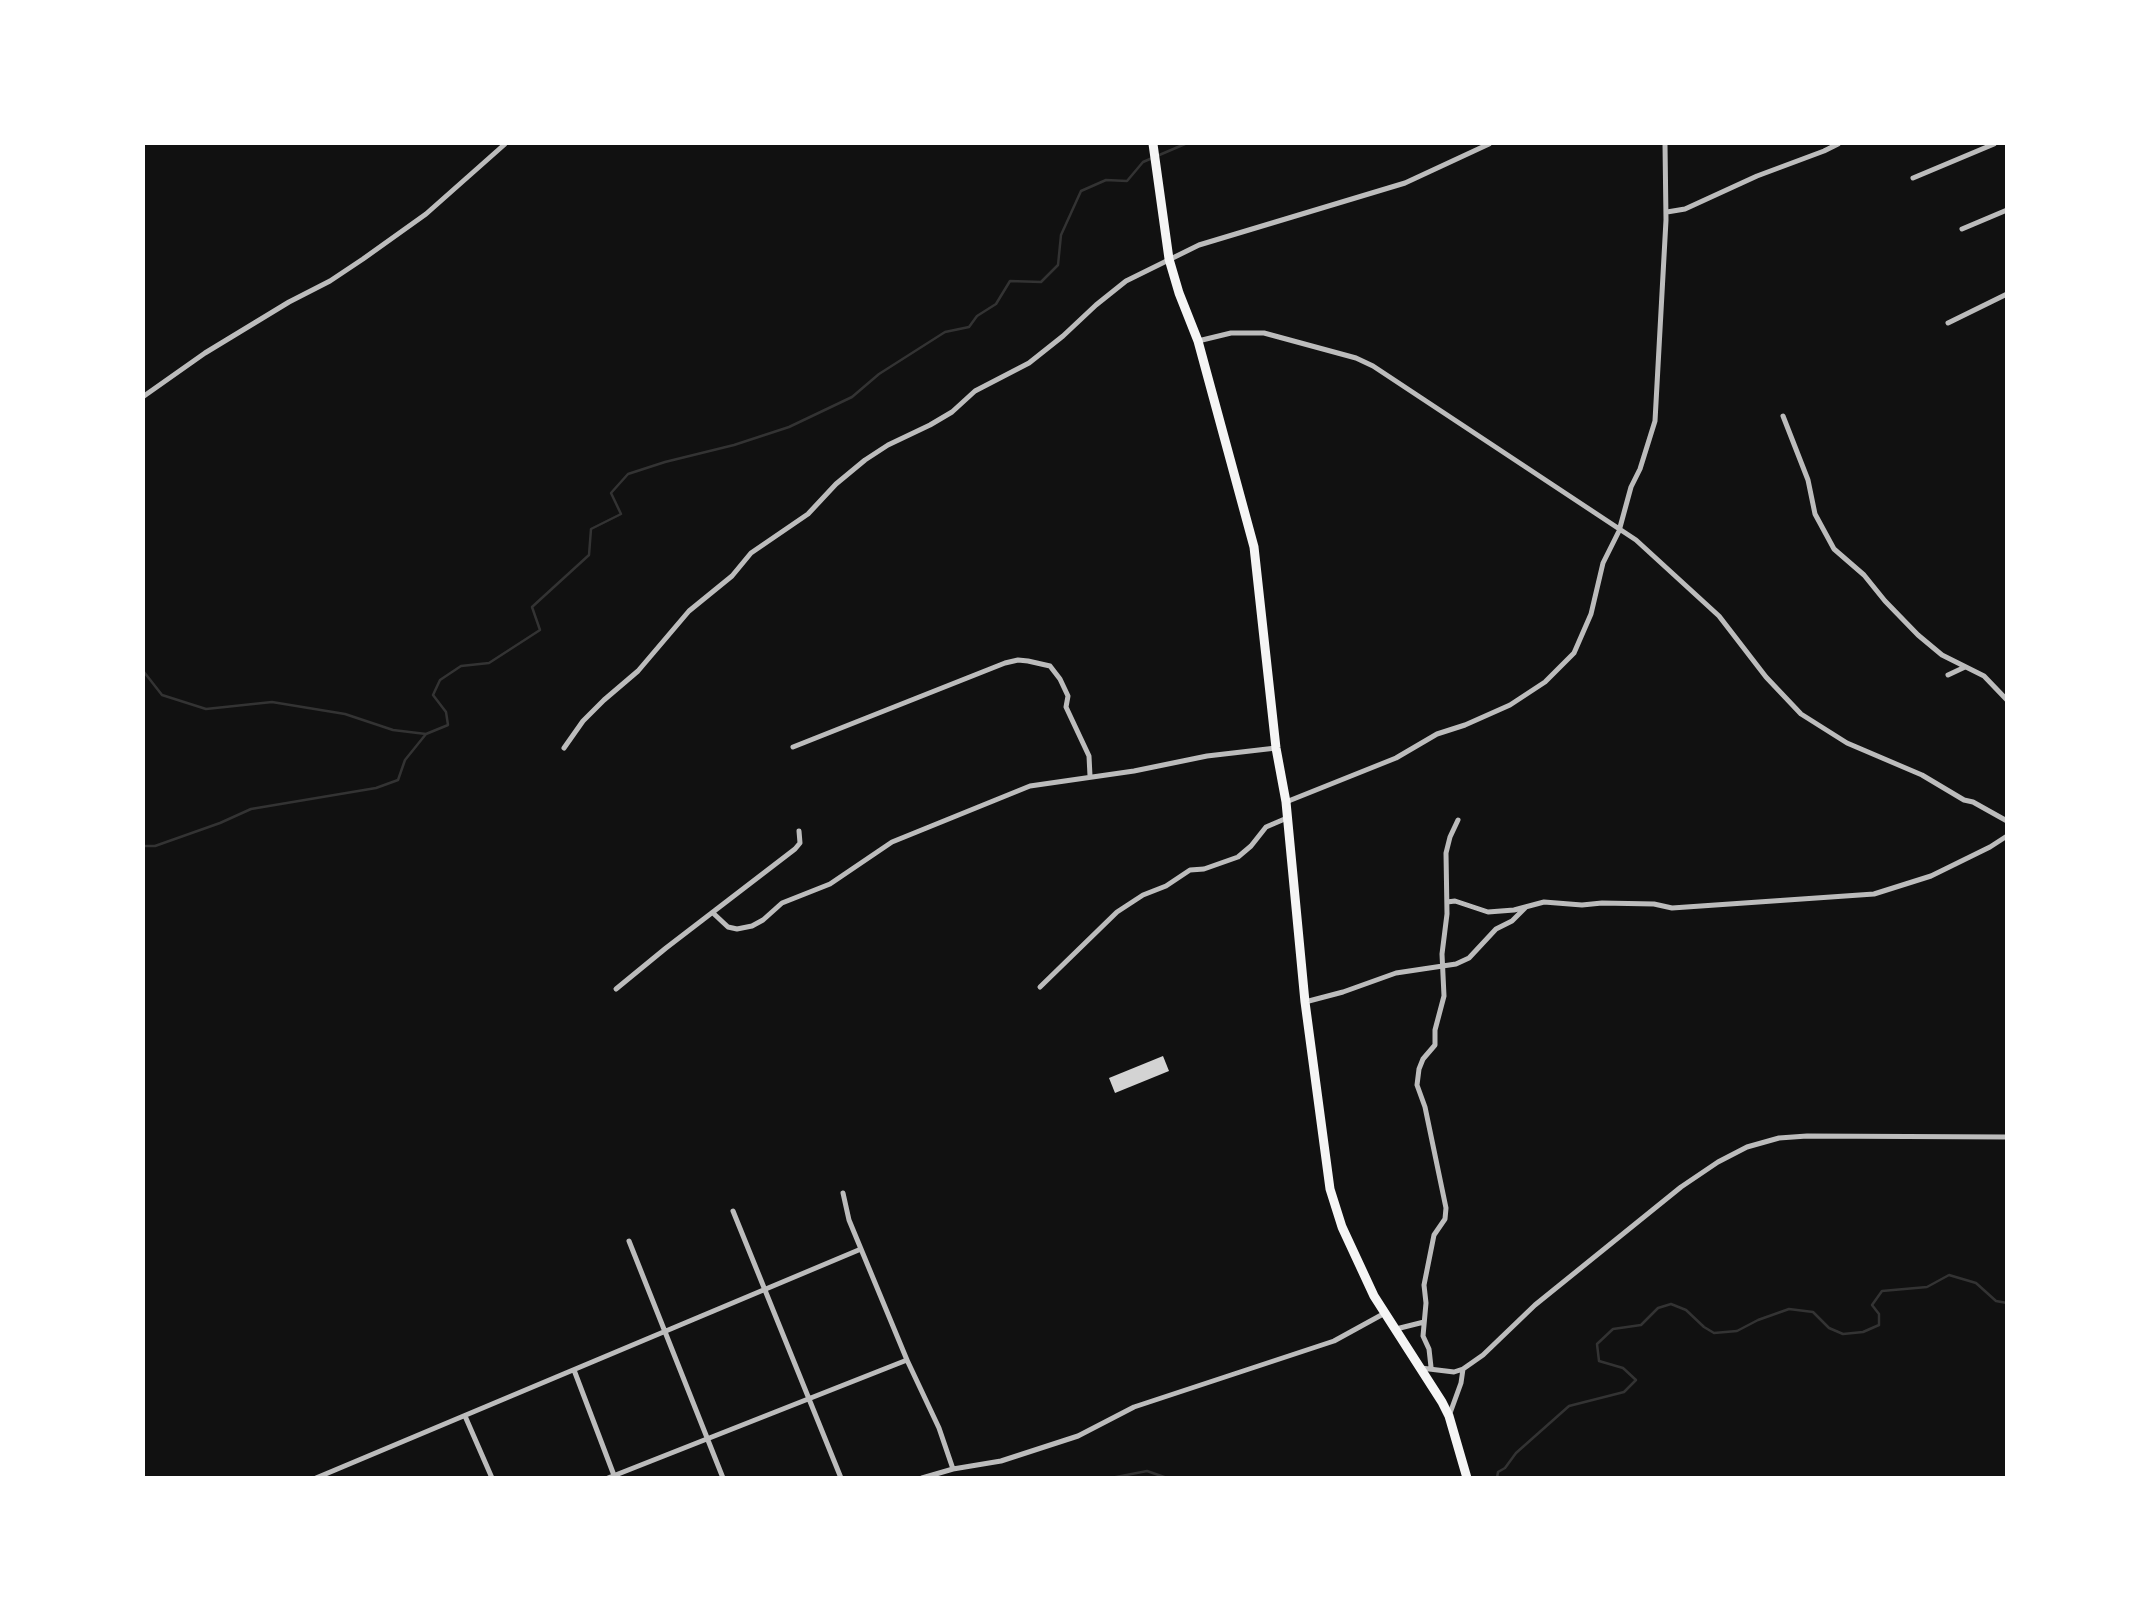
<!DOCTYPE html>
<style>
body{margin:0}
#map{position:relative;width:2150px;height:1621px;overflow:hidden;background:#111;font-family:"Sofia Sans Condensed",sans-serif}
canvas{display:block}
.frame{position:absolute;inset:0;border:145px solid #fff;pointer-events:none}
</style>
<div id="map">
<canvas width="2150" height="1621"></canvas>
<div class="frame"></div>
</div>
<script>
const ctx = document.querySelector('canvas').getContext('2d');
ctx.lineJoin = 'round';
function shape(rows) {
  const path = new Path2D();
  for (const r of rows) {
    path.moveTo(r[0], r[1]);
    for (let i = 2; i < r.length; i += 2) path.lineTo(r[i], r[i + 1]);
  }
  return path;
}
function trace(path, color, width, dash) {
  ctx.strokeStyle = color;
  ctx.lineWidth = width;
  ctx.lineCap = dash ? 'butt' : 'round';
  ctx.setLineDash(dash || []);
  ctx.stroke(path);
}
function fillPath(path, color) {
  ctx.fillStyle = color;
  ctx.fill(path, 'evenodd');
}
trace(shape([
 [144,672,162,695,206,709,272,702,345,714,393,730,426,734],
 [144,846,155,846,220,823,251,809,376,788,398,780,405,760,426,734,448,725,446,712,433,695,440,680,461,666,489,663,540,630,532,607,589,555,591,529,621,514,611,493,628,474,665,462,734,445,789,427,852,397,879,374,945,332,969,327,977,316,996,304,1010,281,1041,282,1058,265,1061,235,1081,191,1106,180,1127,181,1143,162,1185,144],
 [1111,1478,1147,1471,1167,1478],
 [1497,1478,1498,1472,1505,1468,1516,1453,1569,1406,1624,1392,1636,1380,1623,1368,1599,1361,1597,1344,1613,1329,1641,1325,1658,1308,1671,1304,1686,1310,1704,1327,1714,1333,1737,1331,1758,1320,1789,1309,1813,1312,1829,1328,1843,1334,1863,1332,1879,1325,1879,1314,1872,1305,1882,1291,1927,1287,1949,1275,1976,1283,1996,1301,2007,1303]
]), '#333', 2.5);
fillPath(shape([
 [1163,1056,1169,1071,1115,1093,1109,1078]
]), '#d3d3d3');
trace(shape([
 [1913,178,1994,144],
 [1667,212,1685,209,1757,176,1824,151,1838,144],
 [1962,229,2007,210],
 [1948,323,2007,294],
 [1198,341,1231,333,1264,333,1356,358,1373,366,1636,540,1719,616,1766,677,1801,714,1847,743,1922,775,1964,800,1973,802,2007,821],
 [144,396,205,353,289,302,330,281,363,259,426,214,505,144],
 [1783,416,1808,480,1815,514,1834,549,1864,575,1885,601,1918,635,1942,655,1984,676,2007,700],
 [1948,675,1965,667],
 [793,747,1005,663,1018,660,1028,661,1050,666,1060,679,1068,696,1066,707,1089,756,1090,776],
 [564,748,583,721,604,700,638,671,689,611,732,576,751,553,808,514,836,484,865,460,888,445,930,425,952,412,975,391,1029,363,1063,336,1096,305,1126,281,1199,245,1405,183,1489,144],
 [1286,802,1396,758,1437,734,1465,725,1510,705,1545,682,1574,653,1591,614,1603,563,1619,531,1631,487,1640,469,1655,421,1666,220,1665,144],
 [1447,902,1455,901,1488,912,1514,910,1544,902,1582,905,1602,903,1654,904,1672,908,1874,894,1931,876,1990,847,2007,836],
 [713,913,728,927,737,929,752,926,763,920,782,903,830,884,892,842,1030,786,1134,771,1207,756,1276,748],
 [1040,987,1117,912,1143,895,1166,886,1190,870,1204,869,1238,857,1251,846,1266,827,1287,818],
 [616,989,666,948,795,849,800,843,799,831],
 [1305,1002,1343,992,1396,973,1456,964,1469,958,1496,929,1512,921,1526,907],
 [843,1193,849,1220,907,1360,939,1428,953,1469],
 [733,1211,841,1478],
 [629,1241,723,1478],
 [1396,1329,1424,1322],
 [1431,1367,1429,1349,1423,1336,1426,1303,1424,1285,1434,1235,1445,1219,1446,1208,1425,1107,1417,1085,1419,1069,1423,1059,1435,1045,1435,1030,1444,996,1442,954,1447,914,1446,853,1450,837,1458,820],
 [1421,1368,1454,1372,1463,1369,1483,1355,1535,1305,1681,1187,1718,1162,1747,1147,1779,1138,1807,1136,2007,1137],
 [574,1370,615,1478],
 [465,1416,492,1478],
 [1449,1416,1461,1383,1463,1369],
 [316,1478,861,1249],
 [608,1478,907,1360],
 [922,1478,953,1469,1001,1461,1078,1436,1134,1407,1334,1341,1385,1313]
]), '#bcbcbc', 5);
trace(shape([
 [1153,144,1169,259,1179,293,1198,341,1254,547,1276,748,1286,802,1305,1002,1330,1189,1342,1227,1374,1296,1442,1402,1449,1416,1467,1478]
]), '#f5f5f5', 9);
</script>
